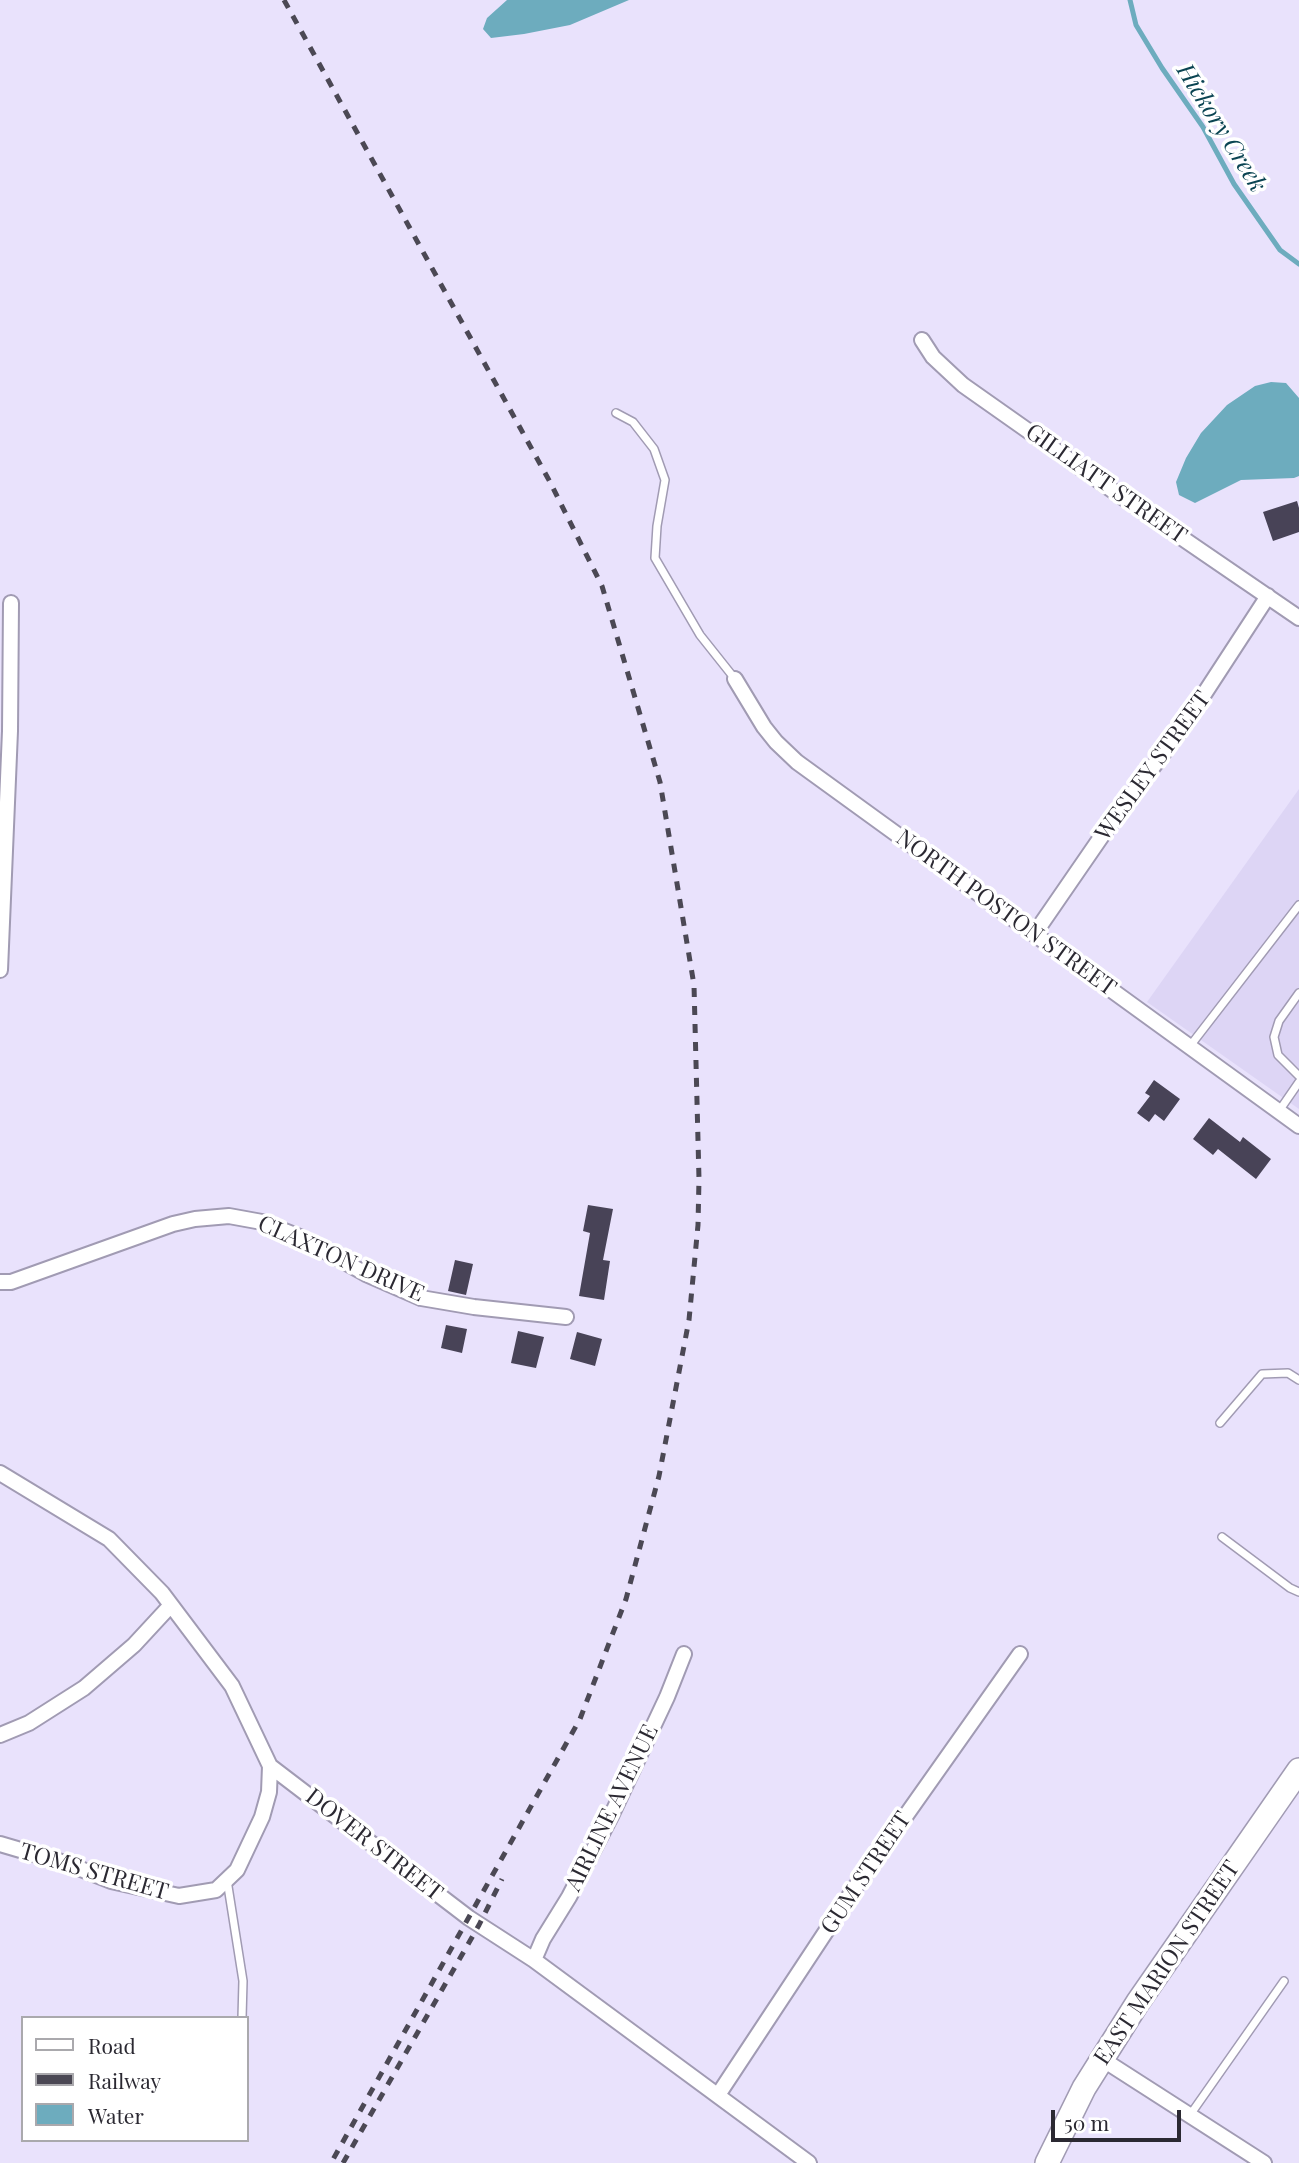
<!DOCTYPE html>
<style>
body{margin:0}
#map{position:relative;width:1299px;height:2163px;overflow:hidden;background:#e9e2fc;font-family:"Playfair Display",serif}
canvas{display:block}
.legend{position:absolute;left:21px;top:2016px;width:228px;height:126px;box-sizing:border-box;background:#fff;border:2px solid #aaa9ad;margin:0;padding:9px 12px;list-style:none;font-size:21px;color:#2b2932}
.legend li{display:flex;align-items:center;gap:14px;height:35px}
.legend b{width:35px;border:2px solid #aaa9ad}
.scale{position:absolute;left:1051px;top:2110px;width:130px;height:32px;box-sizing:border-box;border:4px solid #2b2932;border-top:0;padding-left:9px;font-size:21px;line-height:24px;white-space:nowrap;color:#2b2932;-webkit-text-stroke:5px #fff;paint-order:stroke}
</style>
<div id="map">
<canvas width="1299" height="2163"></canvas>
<ul class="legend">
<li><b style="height:9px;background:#fff"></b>Road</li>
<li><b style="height:9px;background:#4b4854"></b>Railway</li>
<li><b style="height:19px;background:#6dacbe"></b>Water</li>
</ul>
<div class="scale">50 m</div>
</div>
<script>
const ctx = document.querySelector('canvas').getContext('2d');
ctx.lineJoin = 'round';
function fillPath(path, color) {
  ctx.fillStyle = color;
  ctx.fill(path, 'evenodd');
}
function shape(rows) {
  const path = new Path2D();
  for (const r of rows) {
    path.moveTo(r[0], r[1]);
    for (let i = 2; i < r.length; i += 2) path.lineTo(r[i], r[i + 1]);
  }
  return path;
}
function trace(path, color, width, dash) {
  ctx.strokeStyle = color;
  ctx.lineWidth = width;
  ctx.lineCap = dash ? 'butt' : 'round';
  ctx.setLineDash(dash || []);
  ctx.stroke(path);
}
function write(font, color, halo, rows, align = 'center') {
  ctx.font = font + ' "Playfair Display",serif';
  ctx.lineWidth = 7;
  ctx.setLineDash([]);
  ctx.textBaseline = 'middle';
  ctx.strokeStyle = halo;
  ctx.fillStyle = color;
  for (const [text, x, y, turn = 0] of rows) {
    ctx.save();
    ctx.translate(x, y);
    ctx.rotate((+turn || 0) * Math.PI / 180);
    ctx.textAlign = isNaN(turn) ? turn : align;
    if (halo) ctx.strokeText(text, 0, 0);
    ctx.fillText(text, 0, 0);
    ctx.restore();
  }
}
fillPath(shape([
 [1299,789,1299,1109,1147,1002]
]), '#ddd5f5');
fillPath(shape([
 [507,0,629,0,570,25,524,34,491,38,483,29,487,18],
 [1271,382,1286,383,1299,398,1299,476,1294,478,1241,480,1195,503,1179,495,1176,482,1186,458,1201,433,1227,405,1255,386]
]), '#6dacbe');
trace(shape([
 [1130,0,1136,25,1162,68,1203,127,1234,184,1280,250,1299,264]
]), '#6dacbe', 5);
fillPath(shape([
 [1297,501,1299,508,1299,532,1273,541,1263,512],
 [1154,1080,1180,1099,1164,1121,1155,1114,1149,1122,1137,1113,1150,1096,1145,1093],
 [1209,1118,1240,1142,1243,1137,1271,1159,1256,1179,1218,1149,1213,1155,1193,1139],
 [588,1205,613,1209,603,1260,610,1261,604,1300,579,1296,590,1233,583,1231],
 [455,1260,473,1264,466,1295,448,1291],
 [446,1325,467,1329,462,1353,441,1348],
 [518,1331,544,1337,536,1368,511,1363],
 [577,1332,602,1339,595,1366,570,1359]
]), '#484357');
const service = shape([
 [616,413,633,422,654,449,665,480,657,526,655,558,700,635,735,679],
 [1299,993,1279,1021,1274,1037,1278,1055,1299,1076],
 [1190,1046,1299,905],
 [1279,1111,1299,1082],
 [1220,1423,1262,1374,1288,1373,1299,1380],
 [1222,1537,1290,1588,1299,1592],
 [227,1880,243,1981,242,2018],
 [1190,2115,1284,1981]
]);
const minor = shape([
 [922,340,933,357,963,385,1112,490,1299,618],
 [735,679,764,727,776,742,797,762,1299,1126],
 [1035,933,1108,827,1182,728,1268,596],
 [0,970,10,731,11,603],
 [0,1282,11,1282,173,1224,195,1219,229,1216,262,1222,300,1237,366,1274,421,1298,474,1307,566,1317],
 [0,1473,109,1539,162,1593,232,1686,270,1766,469,1918,534,1960,809,2163],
 [0,1735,29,1723,84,1688,134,1645,171,1605],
 [0,1844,68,1864,111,1881,179,1896,216,1890,237,1870,262,1817,269,1792,270,1766],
 [534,1960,543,1939,569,1897,612,1814,667,1697,684,1654],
 [1102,2059,1264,2163],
 [718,2095,854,1889,1020,1654]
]);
const primary = shape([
 [1047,2163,1084,2088,1138,2002,1299,1770]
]);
trace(service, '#a19bb3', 10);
trace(minor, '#a19bb3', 18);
trace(primary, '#a19bb3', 26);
trace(service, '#fff', 7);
trace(minor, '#fff', 14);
trace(primary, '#fff', 23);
trace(shape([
 [284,0,550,482,602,586,660,782,694,985,699,1179,698,1225,689,1320,659,1476,626,1599,580,1719,331,2163],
 [343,2163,479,1925,502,1879]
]), '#4b4854', 5, [9, 9]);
write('23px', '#2b2932', '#fff', [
 ["GILLIATT STREET",1106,484,35],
 ["WESLEY STREET",1153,766,-54],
 ["NORTH POSTON STREET",1006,913,36],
 ["CLAXTON DRIVE",341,1259,24],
 ["AIRLINE AVENUE",612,1808,-64],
 ["DOVER STREET",374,1845,38],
 ["TOMS STREET",94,1872,16],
 ["GUM STREET",866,1873,-56],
 ["EAST MARION STREET",1167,1963,-56]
]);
write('italic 24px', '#0a4452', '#fff', [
 ["Hickory Creek",1221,128,58]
]);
</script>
